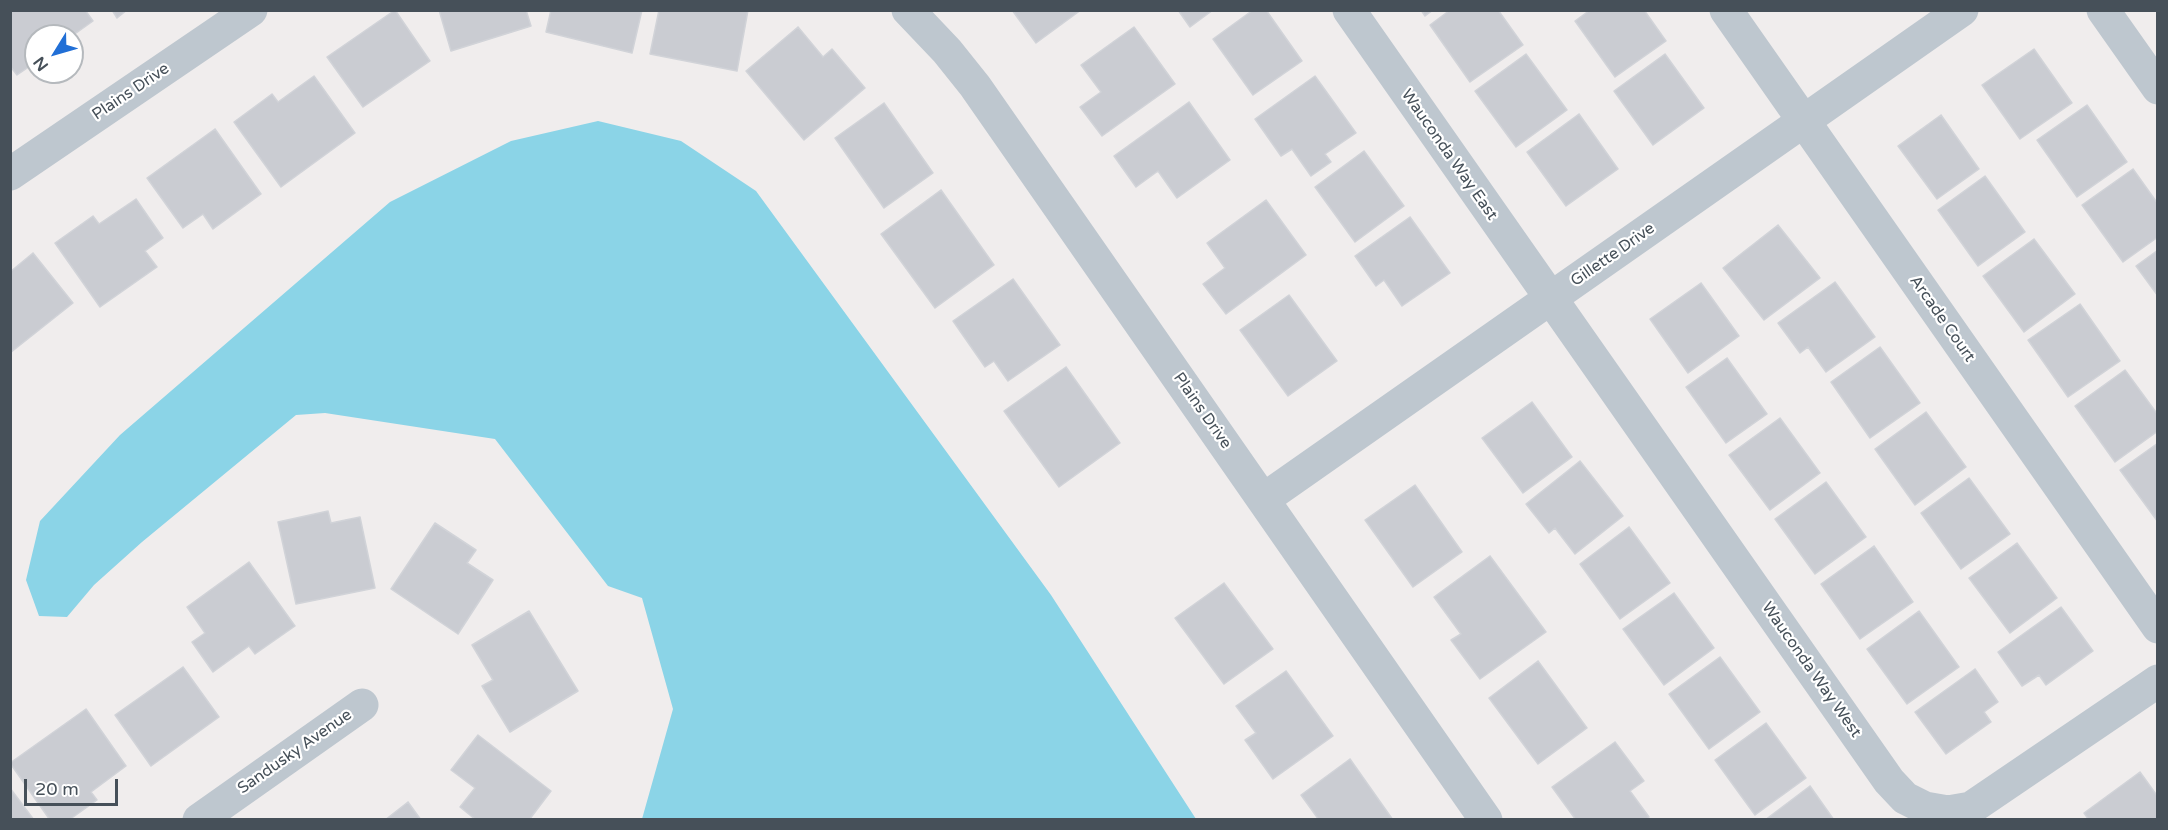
<!DOCTYPE html>
<style>
body{margin:0}
#map{position:relative;width:2168px;height:830px;overflow:hidden;background:#f0eded;font-family:"Varela Round",sans-serif}
canvas{display:block}
.frame{position:absolute;inset:0;border:12px solid #465059;pointer-events:none}
.north{position:absolute;left:24px;top:24px;width:60px;height:60px;box-sizing:border-box;background:#fff;border:2px solid #b5b9bd;border-radius:50%;rotate:233deg;font-size:16px;font-weight:700;line-height:24px;text-align:center;color:#465059}
.north::after{content:'';display:block;margin:auto;width:21px;height:27px;background:#216fd6;clip-path:polygon(50% 0,100% 100%,50% 72%,0 100%)}
.scale{position:absolute;left:24px;top:779px;width:94px;height:27px;box-sizing:border-box;border:3px solid #465059;border-top:0;padding-left:8px;font-size:18px;line-height:21px;white-space:nowrap;color:#465059;-webkit-text-stroke:4px #fff;paint-order:stroke}
</style>
<div id="map">
<canvas width="2168" height="830"></canvas>
<div class="frame"></div>
<div class="north">N</div>
<div class="scale">20 m</div>
</div>
<script>
const ctx = document.querySelector('canvas').getContext('2d');
ctx.lineJoin = 'round';
function fillPath(path, color) {
  ctx.fillStyle = color;
  ctx.fill(path, 'evenodd');
}
function shape(rows) {
  const path = new Path2D();
  for (const r of rows) {
    path.moveTo(r[0], r[1]);
    for (let i = 2; i < r.length; i += 2) path.lineTo(r[i], r[i + 1]);
  }
  return path;
}
function trace(path, color, width, dash) {
  ctx.strokeStyle = color;
  ctx.lineWidth = width;
  ctx.lineCap = dash ? 'butt' : 'round';
  ctx.setLineDash(dash || []);
  ctx.stroke(path);
}
function write(font, color, halo, rows, align = 'center') {
  ctx.font = font + ' "Varela Round",sans-serif';
  ctx.lineWidth = 4.5;
  ctx.setLineDash([]);
  ctx.textBaseline = 'middle';
  ctx.strokeStyle = halo;
  ctx.fillStyle = color;
  for (const [text, x, y, turn = 0] of rows) {
    ctx.save();
    ctx.translate(x, y);
    ctx.rotate((+turn || 0) * Math.PI / 180);
    ctx.textAlign = isNaN(turn) ? turn : align;
    if (halo) ctx.strokeText(text, 0, 0);
    ctx.fillText(text, 0, 0);
    ctx.restore();
  }
}
fillPath(shape([
 [598,121,681,141,756,191,1051,595,1196,819,642,819,673,709,642,598,608,586,495,439,325,413,296,415,142,542,94,585,67,617,39,616,26,580,40,521,120,435,390,202,511,141]
]), '#8bd4e7');
const building = shape([
 [10,10,85,10,93,21,72,36,36,36,36,62,17,75,10,66,10,10],
 [112,10,127,10,117,18,112,10],
 [395,10,430,61,363,107,327,57,395,10],
 [439,10,526,10,531,26,451,51,439,10],
 [551,10,642,10,632,53,546,32,551,10],
 [659,10,748,10,737,71,650,54,659,10],
 [1012,10,1081,10,1036,43,1012,10],
 [1178,10,1213,10,1190,27,1178,10],
 [1253,10,1266,10,1302,61,1253,95,1213,39,1253,10],
 [1421,10,1433,10,1425,16,1421,10],
 [1450,10,1498,10,1523,45,1470,82,1430,25,1450,10],
 [1590,10,1644,10,1666,41,1615,77,1575,21,1590,10],
 [798,27,823,57,832,49,865,88,804,140,746,71,798,27],
 [1134,27,1175,84,1102,136,1080,107,1101,92,1081,65,1134,27],
 [2034,49,2072,103,2020,139,1982,85,2034,49],
 [1526,54,1567,110,1516,147,1475,91,1526,54],
 [1665,54,1704,108,1653,145,1614,91,1665,54],
 [314,76,355,133,281,187,234,122,272,94,278,102,314,76],
 [1315,76,1356,133,1325,154,1331,162,1311,176,1292,149,1281,156,1255,119,1315,76],
 [1189,102,1230,160,1177,198,1158,171,1136,187,1114,156,1189,102],
 [884,103,933,173,884,208,835,138,884,103],
 [2087,105,2127,162,2077,197,2037,140,2087,105],
 [1579,114,1618,169,1566,206,1527,152,1579,114],
 [1941,115,1979,169,1937,199,1898,146,1941,115],
 [215,129,261,194,213,229,203,214,183,228,147,178,215,129],
 [1364,151,1404,206,1355,242,1315,187,1364,151],
 [2133,169,2158,204,2158,237,2123,262,2082,205,2133,169],
 [1985,176,2025,232,1978,266,1938,210,1985,176],
 [941,190,994,265,935,308,881,234,941,190],
 [136,199,163,238,145,251,157,267,100,307,55,243,93,216,99,224,136,199],
 [1266,200,1306,255,1226,314,1203,284,1225,268,1207,243,1266,200],
 [1410,217,1450,273,1402,306,1384,280,1376,286,1355,256,1410,217],
 [1778,225,1820,278,1764,320,1723,268,1778,225],
 [2034,239,2075,294,2024,332,1983,276,2034,239],
 [2158,250,2158,296,2136,266,2158,250],
 [33,253,73,303,10,353,10,272,33,253],
 [1013,279,1060,345,1008,381,994,361,985,367,953,321,1013,279],
 [1835,282,1875,337,1826,372,1808,347,1800,353,1778,323,1835,282],
 [1701,283,1739,336,1688,373,1650,319,1701,283],
 [1289,295,1337,361,1288,396,1240,330,1289,295],
 [2080,304,2120,361,2068,397,2028,340,2080,304],
 [1880,347,1920,403,1870,438,1831,382,1880,347],
 [1727,358,1767,414,1726,443,1686,387,1727,358],
 [1066,367,1120,443,1059,487,1004,411,1066,367],
 [2125,370,2158,415,2158,431,2115,462,2075,406,2125,370],
 [1532,402,1572,457,1523,493,1482,438,1532,402],
 [1926,412,1966,467,1915,505,1875,449,1926,412],
 [1780,418,1820,473,1770,510,1729,455,1780,418],
 [2158,443,2158,522,2120,470,2158,443],
 [1580,461,1623,516,1575,554,1555,528,1549,533,1526,504,1580,461],
 [1969,478,2010,534,1961,569,1921,513,1969,478],
 [1826,482,1866,537,1815,574,1775,519,1826,482],
 [1415,485,1462,552,1413,587,1365,520,1415,485],
 [328,511,331,523,360,517,375,588,296,604,278,522,328,511],
 [435,523,476,550,467,563,493,580,458,634,391,589,435,523],
 [1629,527,1670,583,1620,619,1580,564,1629,527],
 [2017,543,2057,598,2010,633,1969,578,2017,543],
 [1874,546,1913,602,1860,639,1821,584,1874,546],
 [1490,556,1546,632,1480,679,1451,640,1461,634,1434,597,1490,556],
 [249,562,295,626,255,654,249,646,213,672,192,642,205,633,187,607,249,562],
 [1224,583,1273,649,1224,684,1175,618,1224,583],
 [1674,593,1714,648,1664,685,1623,629,1674,593],
 [2061,607,2093,651,2046,685,2039,675,2022,686,1998,652,2061,607],
 [529,611,578,691,510,732,482,686,493,680,472,645,529,611],
 [1919,611,1959,667,1907,704,1867,649,1919,611],
 [1720,657,1760,712,1709,749,1669,694,1720,657],
 [1538,661,1587,728,1538,764,1489,698,1538,661],
 [183,667,219,717,151,766,115,715,183,667],
 [1975,669,1998,702,1984,712,1991,722,1946,754,1915,712,1975,669],
 [1286,671,1333,736,1273,779,1245,740,1256,733,1236,706,1286,671],
 [86,709,126,766,91,792,97,800,69,820,50,820,10,763,86,709],
 [1766,723,1806,778,1755,815,1715,760,1766,723],
 [478,735,551,791,529,820,476,820,460,807,475,788,451,770,478,735],
 [1615,742,1644,781,1630,791,1649,817,1646,820,1576,820,1552,787,1615,742],
 [1350,759,1393,820,1319,820,1301,795,1350,759],
 [2140,772,2158,797,2158,820,2089,820,2084,813,2140,772],
 [1810,786,1834,820,1765,820,1810,786],
 [10,788,34,820,10,820,10,788],
 [408,802,421,820,385,820,408,802]
]);
fillPath(building, '#caccd2');
trace(building, '#d1d3d8', 1.5);
trace(shape([
 [908,10,947,51,975,86,1486,820],
 [1349,10,1889,781,1905,798,1925,808,1948,812,1971,808,2158,681],
 [1726,10,2158,627],
 [2103,10,2158,88],
 [10,174,251,10],
 [1264,499,1962,10],
 [199,820,362,705]
]), '#bec7cf', 33);
write('16px', '#465059', '#fff', [
 ["Plains Drive",131,92,-34],
 ["Wauconda Way East",1449,155,55],
 ["Gillette Drive",1613,255,-35],
 ["Arcade Court",1942,319,55],
 ["Plains Drive",1202,411,55],
 ["Wauconda Way West",1811,670,55],
 ["Sandusky Avenue",295,752,-35]
]);
</script>
